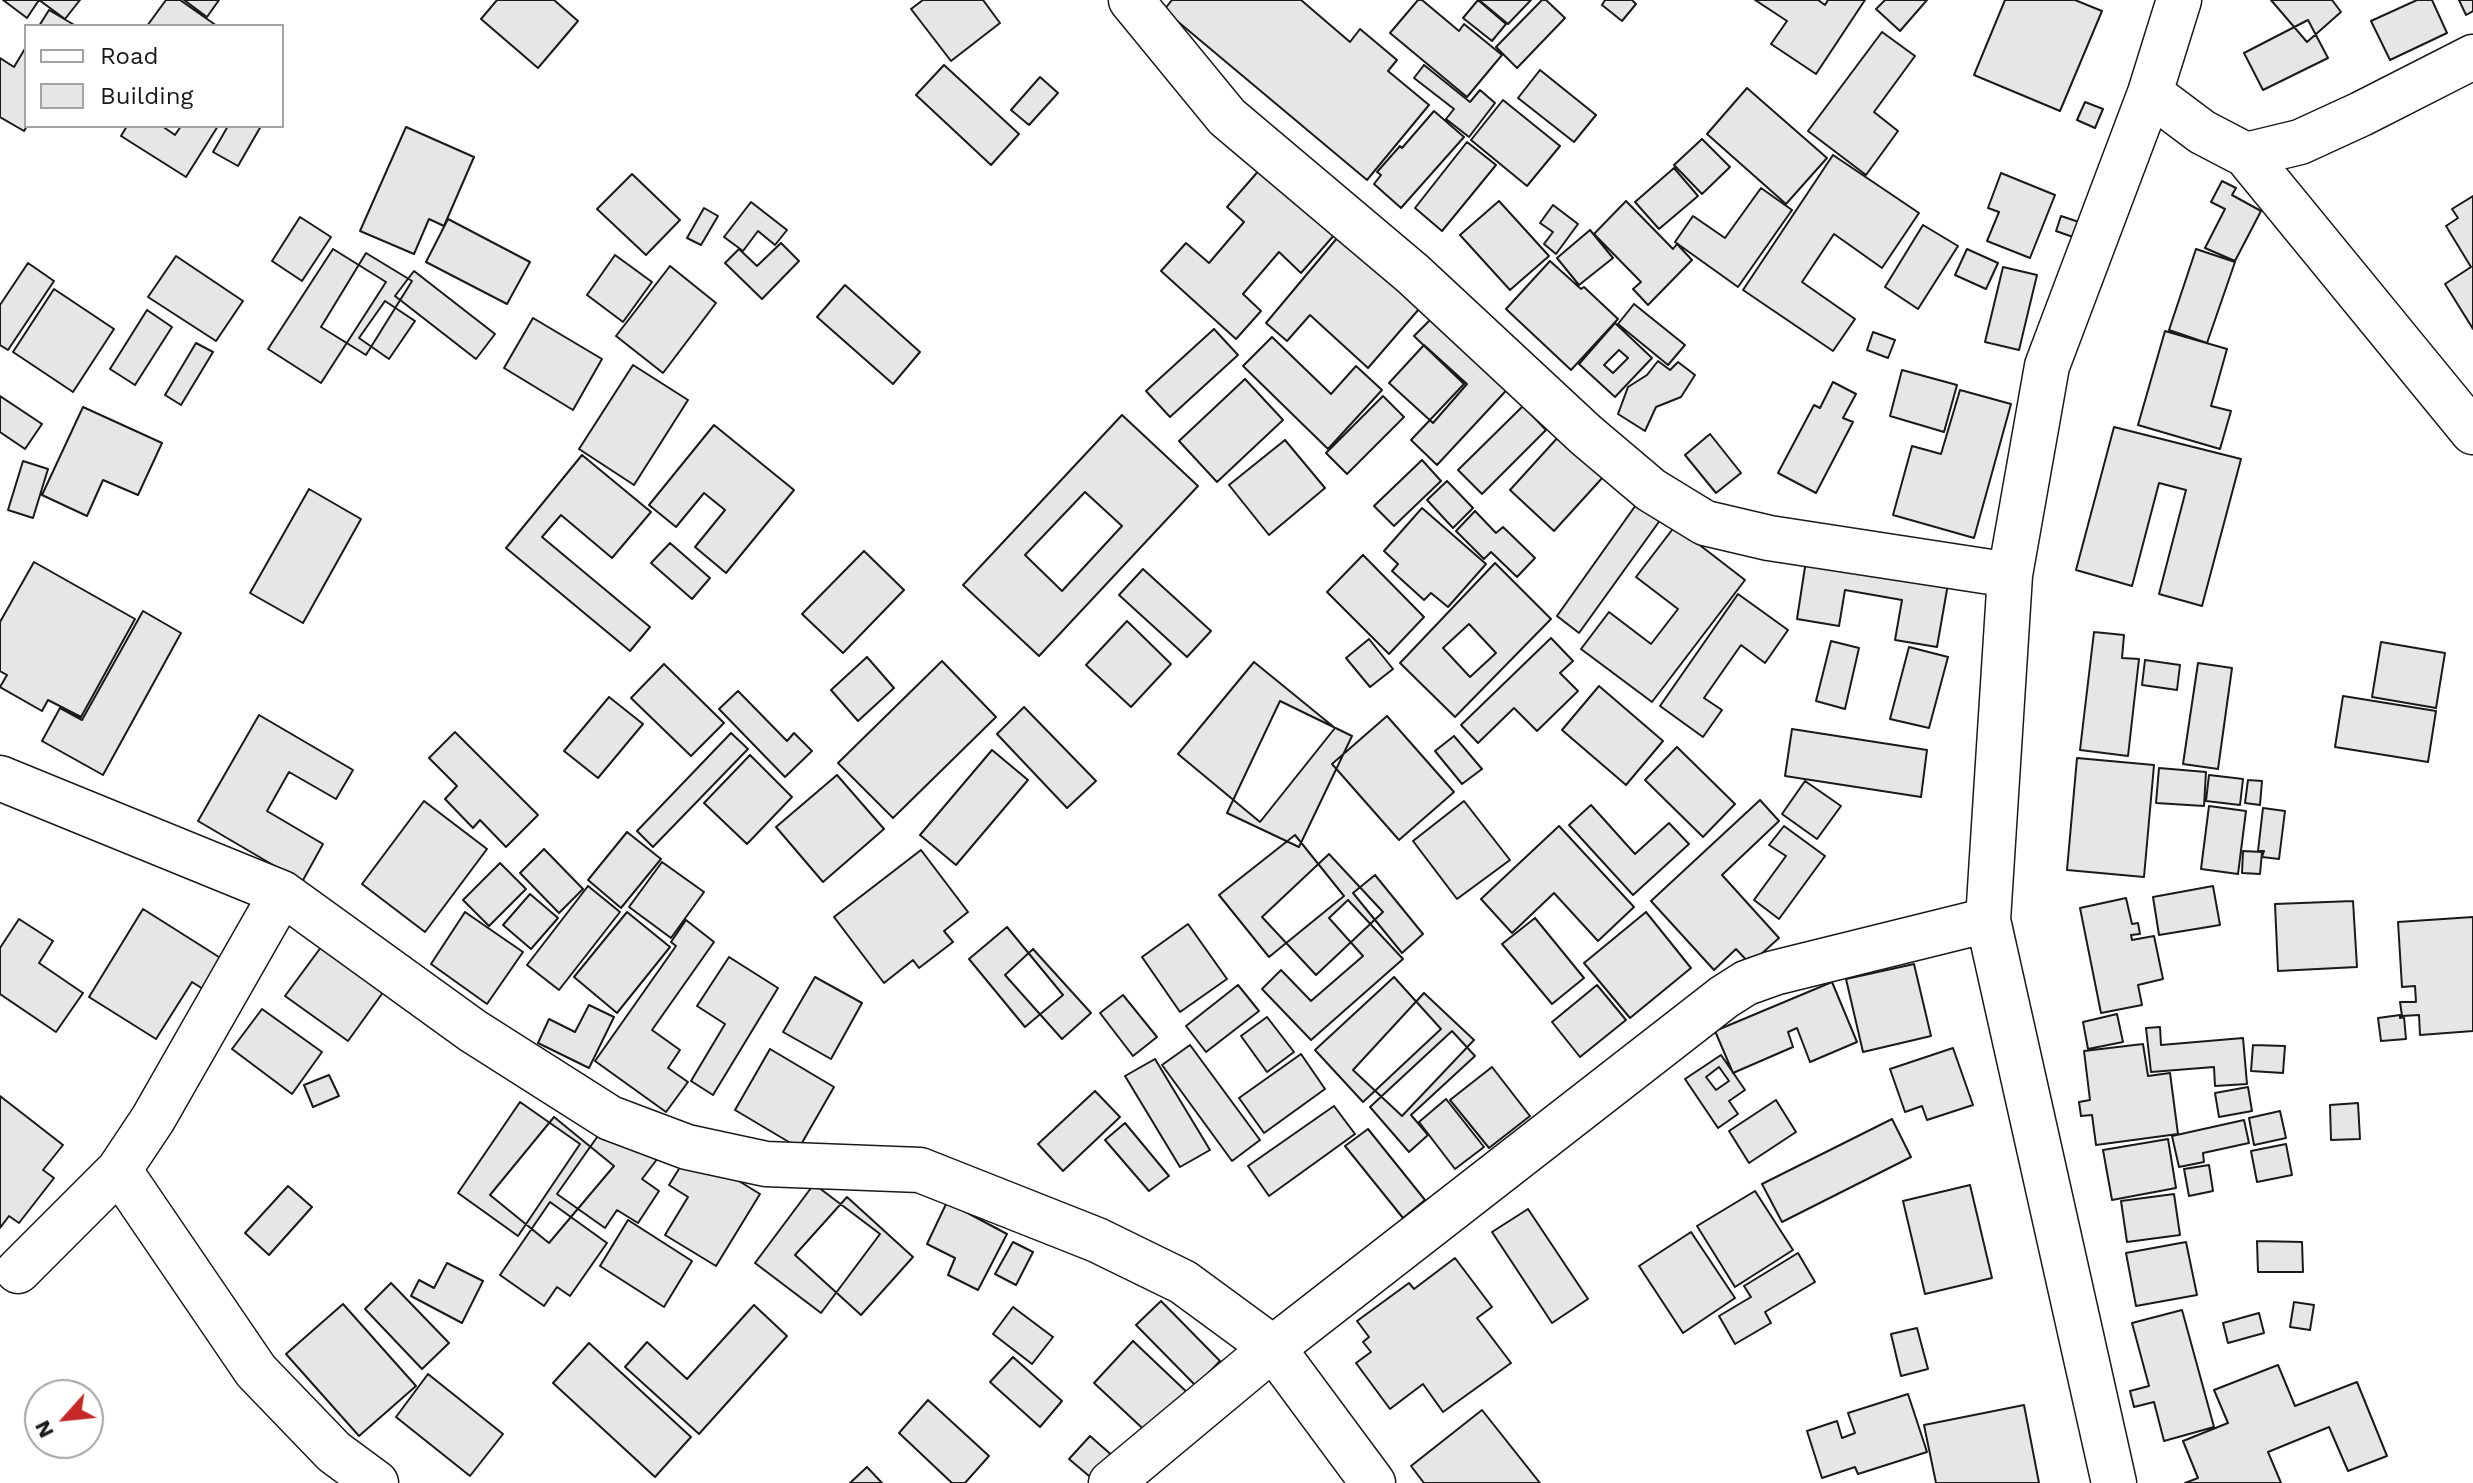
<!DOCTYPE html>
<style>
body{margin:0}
#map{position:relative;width:2473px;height:1483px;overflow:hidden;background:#fff;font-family:"Work Sans",sans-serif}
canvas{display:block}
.legend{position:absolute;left:24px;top:24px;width:260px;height:104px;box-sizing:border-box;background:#fff;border:2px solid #a3a3a3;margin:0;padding:10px 14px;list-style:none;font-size:24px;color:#1a1a1a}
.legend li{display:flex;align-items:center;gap:16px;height:40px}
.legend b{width:40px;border:2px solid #a3a3a3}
.north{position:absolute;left:24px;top:1379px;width:80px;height:80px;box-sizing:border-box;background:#fff;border:2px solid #a3a3a3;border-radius:50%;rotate:243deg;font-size:22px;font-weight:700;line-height:32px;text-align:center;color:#1a1a1a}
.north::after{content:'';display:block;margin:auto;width:28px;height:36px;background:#c62828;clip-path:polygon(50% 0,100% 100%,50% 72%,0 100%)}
</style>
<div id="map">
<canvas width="2473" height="1483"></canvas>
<ul class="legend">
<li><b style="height:10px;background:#fff"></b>Road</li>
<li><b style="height:22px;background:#e6e6e6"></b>Building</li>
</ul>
<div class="north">N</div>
</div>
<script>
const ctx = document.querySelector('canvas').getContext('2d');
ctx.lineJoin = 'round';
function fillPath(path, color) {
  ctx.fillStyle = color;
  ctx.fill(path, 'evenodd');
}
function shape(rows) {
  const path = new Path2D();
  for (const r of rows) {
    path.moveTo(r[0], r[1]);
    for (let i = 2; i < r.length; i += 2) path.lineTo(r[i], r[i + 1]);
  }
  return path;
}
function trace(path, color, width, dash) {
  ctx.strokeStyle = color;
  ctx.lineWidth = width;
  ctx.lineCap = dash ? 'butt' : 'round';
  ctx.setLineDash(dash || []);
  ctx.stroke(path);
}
const building = shape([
 [3,0,80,0,65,19,39,0,27,18,3,0],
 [166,0,180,0,217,26,147,26,166,0],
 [184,0,219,0,207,17,184,0],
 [497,0,554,0,578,21,538,68,481,19,497,0],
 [923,0,983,0,1000,23,951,61,911,9,923,0],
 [1172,0,1301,0,1350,42,1360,29,1397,60,1388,71,1429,105,1367,180,1164,10,1172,0],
 [1418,0,1422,0,1459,31,1464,24,1502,55,1467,97,1390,33,1418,0],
 [1478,0,1506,24,1492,41,1463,18,1478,0],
 [1479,0,1531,0,1508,24,1479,0],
 [1542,0,1546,0,1565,18,1517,68,1496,47,1542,0],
 [1605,0,1632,0,1636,4,1622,21,1602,5,1605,0],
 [1755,0,1818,0,1825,5,1828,0,1865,0,1816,74,1771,44,1787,21,1755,0],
 [1885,0,1927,0,1900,31,1876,9,1885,0],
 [2005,0,2075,0,2102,11,2060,111,1974,75,2005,0],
 [2271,0,2332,0,2341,12,2307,42,2271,0],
 [2417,0,2432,0,2447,33,2390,60,2371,21,2417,0],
 [2459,0,2473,0,2473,11,2466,15,2459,0],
 [49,10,76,26,39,26,49,10],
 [2308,20,2328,58,2263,90,2244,53,2308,20],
 [1882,32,1915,56,1874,112,1898,131,1866,175,1808,131,1882,32],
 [26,47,27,126,24,131,0,117,0,58,14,67,26,47],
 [944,65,1019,134,991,165,916,95,944,65],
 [1424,65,1470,102,1480,90,1495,103,1469,137,1446,119,1454,109,1414,78,1424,65],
 [1540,70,1596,115,1574,142,1518,98,1540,70],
 [1040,77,1058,93,1029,125,1011,110,1040,77],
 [1747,88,1827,158,1786,204,1707,134,1747,88],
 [1503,100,1560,146,1527,186,1471,140,1503,100],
 [2085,102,2103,109,2095,128,2077,120,2085,102],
 [1434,111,1464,137,1401,208,1374,184,1381,175,1377,172,1400,146,1402,148,1434,111],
 [127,126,162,126,175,135,181,126,218,126,186,177,121,136,127,126],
 [228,126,261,126,238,166,213,152,228,126],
 [406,127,474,157,444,226,429,219,414,254,360,231,406,127],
 [1702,139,1730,167,1702,194,1674,165,1702,139],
 [1467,142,1496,165,1442,231,1415,208,1467,142],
 [1833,155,1919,213,1882,268,1834,234,1802,282,1855,319,1833,351,1743,290,1833,155],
 [1268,160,1342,226,1301,273,1279,252,1243,294,1261,311,1236,339,1161,271,1186,243,1209,263,1244,222,1227,207,1268,160],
 [1674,168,1698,196,1659,229,1635,202,1674,168],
 [2001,173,2055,195,2030,258,1987,241,1999,212,1988,208,2001,173],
 [632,174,680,220,646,255,597,209,632,174],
 [2222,181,2236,188,2232,195,2261,211,2235,261,2205,248,2225,209,2211,202,2222,181],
 [1761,188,1792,210,1738,287,1675,242,1693,216,1725,238,1761,188],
 [2473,196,2473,329,2445,284,2471,267,2446,226,2458,218,2452,209,2473,196],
 [1499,201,1549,256,1510,290,1460,235,1499,201],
 [1626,201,1673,249,1677,244,1692,260,1648,305,1633,289,1641,282,1594,234,1626,201],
 [751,202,787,230,775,245,758,231,743,251,724,237,751,202],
 [1553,205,1578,224,1556,254,1544,244,1553,232,1540,223,1553,205],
 [704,208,718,216,701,245,687,238,704,208],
 [2061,216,2079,222,2073,237,2056,231,2061,216],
 [300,217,331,237,302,281,272,261,300,217],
 [448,219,530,262,507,304,426,262,448,219],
 [1923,225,1958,246,1918,309,1885,287,1923,225],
 [1590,230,1613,258,1579,285,1557,258,1590,230],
 [1338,237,1419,309,1368,368,1310,315,1287,341,1266,323,1338,237],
 [781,243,799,261,762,299,725,263,739,249,757,266,781,243],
 [333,249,386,282,321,383,268,349,333,249],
 [1967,249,1998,263,1986,289,1955,275,1967,249],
 [2196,249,2235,262,2207,343,2169,330,2196,249],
 [366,253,412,281,366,355,321,327,366,253],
 [615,255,652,282,623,322,587,295,615,255],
 [176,256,243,301,216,341,148,297,176,256],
 [1550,261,1581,289,1584,287,1618,319,1571,370,1506,309,1550,261],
 [28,263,54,281,8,350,0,345,0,305,28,263],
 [670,266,716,303,663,373,616,336,670,266],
 [2003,267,2037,275,2019,350,1985,342,2003,267],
 [414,271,495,334,476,359,395,296,414,271],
 [845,285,920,352,893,384,817,317,845,285],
 [54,289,114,329,73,392,13,352,54,289],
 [385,301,415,321,389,359,359,338,385,301],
 [1634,304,1685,345,1668,365,1618,324,1634,304],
 [147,310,172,327,135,385,110,369,147,310],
 [533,318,602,359,573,410,504,368,533,318],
 [1431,319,1516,380,1437,465,1411,440,1464,384,1414,336,1431,319],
 [1615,323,1652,358,1615,397,1579,364,1615,323],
 [1619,350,1628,358,1613,373,1604,365,1619,350],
 [1214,329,1238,355,1170,417,1146,391,1214,329],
 [2165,331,2227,349,2211,406,2231,411,2220,449,2138,425,2165,331],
 [1873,332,1895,340,1888,358,1867,350,1873,332],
 [1272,337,1331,394,1356,366,1382,390,1328,449,1243,366,1272,337],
 [196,343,213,352,181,405,165,395,196,343],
 [1424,345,1467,384,1433,423,1389,383,1424,345],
 [1658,361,1670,370,1678,362,1695,375,1681,397,1656,407,1645,431,1618,414,1628,387,1647,375,1658,361],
 [633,365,688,400,634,485,579,449,633,365],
 [1902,370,1957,385,1944,432,1890,416,1902,370],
 [1245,379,1283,420,1217,482,1179,441,1245,379],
 [1833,382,1856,394,1843,418,1853,422,1816,493,1778,473,1814,405,1820,408,1833,382],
 [1960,390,2011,404,1974,538,1893,515,1912,446,1941,454,1960,390],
 [0,396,42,424,25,449,0,432,0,396],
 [1383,396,1404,417,1347,474,1326,453,1383,396],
 [1523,406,1546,430,1482,494,1458,470,1523,406],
 [83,407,162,443,138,495,103,480,87,516,42,495,83,407],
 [1122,415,1198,486,1039,656,963,585,1122,415],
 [1085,492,1122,526,1062,591,1025,555,1085,492],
 [714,425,794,490,726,573,695,547,725,510,704,493,676,527,649,505,714,425],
 [2114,427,2241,459,2202,606,2159,594,2186,490,2159,483,2132,586,2076,570,2114,427],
 [1710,434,1741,473,1716,493,1685,455,1710,434],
 [1560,435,1604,476,1554,531,1510,490,1560,435],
 [1285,440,1325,488,1269,535,1229,485,1285,440],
 [582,455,651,512,612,558,561,515,542,537,650,627,630,651,506,548,582,455],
 [1422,460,1441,481,1394,526,1374,506,1422,460],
 [23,461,48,469,33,518,8,510,23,461],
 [1447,481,1473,508,1453,528,1427,500,1447,481],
 [309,489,361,519,303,623,250,593,309,489],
 [1643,495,1666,512,1579,633,1557,616,1643,495],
 [1422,508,1486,564,1448,607,1431,593,1424,600,1392,571,1398,564,1384,551,1422,508],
 [1475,511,1496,533,1503,527,1535,558,1517,577,1491,552,1484,559,1456,531,1475,511],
 [1675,526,1745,580,1652,702,1581,649,1609,612,1651,644,1678,609,1636,577,1675,526],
 [670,543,710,578,692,599,651,563,670,543],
 [864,551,904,590,843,653,802,614,864,551],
 [1807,554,1949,578,1937,647,1895,640,1902,600,1845,590,1839,626,1797,619,1807,554],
 [1363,555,1424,617,1389,654,1327,592,1363,555],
 [34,562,135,619,81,717,48,700,42,711,0,687,7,675,0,671,0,622,34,562],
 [1495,563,1551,619,1455,717,1400,663,1495,563],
 [1469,624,1496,653,1470,677,1443,648,1469,624],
 [1143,569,1211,631,1187,657,1119,595,1143,569],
 [1738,594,1788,630,1765,663,1741,645,1704,698,1722,710,1703,737,1660,706,1738,594],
 [143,611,181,633,103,775,42,741,60,708,82,720,143,611],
 [1127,621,1171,664,1131,707,1086,665,1127,621],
 [2094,632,2124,635,2122,658,2139,659,2128,756,2080,750,2094,632],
 [1551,638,1573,661,1560,673,1578,691,1537,731,1514,708,1478,743,1461,725,1551,638],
 [1369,639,1393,669,1370,687,1346,658,1369,639],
 [1831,641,1859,648,1845,709,1816,701,1831,641],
 [2381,642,2445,653,2436,708,2372,697,2381,642],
 [1909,647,1948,657,1929,728,1890,719,1909,647],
 [867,657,894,688,858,721,831,690,867,657],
 [2145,660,2180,665,2177,690,2142,685,2145,660],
 [942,661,996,717,893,818,838,763,942,661],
 [1254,662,1335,728,1260,822,1178,754,1254,662],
 [2198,663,2232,668,2218,769,2183,764,2198,663],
 [664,664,724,723,691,756,631,698,664,664],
 [1599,686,1663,741,1626,785,1562,730,1599,686],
 [738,691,787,741,794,733,812,751,785,777,719,709,738,691],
 [2343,696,2436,711,2428,762,2335,747,2343,696],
 [609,697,643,724,598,778,564,751,609,697],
 [1280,701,1352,736,1299,847,1227,813,1280,701],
 [1024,707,1096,781,1067,808,997,734,1024,707],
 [259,715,353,770,336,799,289,772,267,811,323,844,302,882,198,821,259,715],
 [1387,716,1454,792,1399,840,1332,764,1387,716],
 [1792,729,1927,750,1921,797,1785,776,1792,729],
 [455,732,538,815,506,847,480,820,473,828,445,799,457,786,429,758,455,732],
 [731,733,748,749,653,847,637,831,731,733],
 [1454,736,1482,769,1462,784,1435,751,1454,736],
 [1677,747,1735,804,1703,837,1645,780,1677,747],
 [992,750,1028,780,956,865,920,835,992,750],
 [750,755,792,797,747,844,704,803,750,755],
 [2077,758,2154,765,2144,877,2067,870,2077,758],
 [2159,768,2206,772,2204,806,2156,803,2159,768],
 [837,775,884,829,823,882,776,827,837,775],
 [2209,775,2243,779,2240,805,2206,801,2209,775],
 [2248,780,2262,781,2260,805,2245,803,2248,780],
 [1805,781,1841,806,1817,839,1782,814,1805,781],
 [1760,800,1779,821,1722,875,1779,938,1750,964,1736,949,1714,970,1651,901,1760,800],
 [424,801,487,849,425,932,362,884,424,801],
 [1464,801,1510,860,1457,899,1413,841,1464,801],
 [1591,805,1635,854,1669,823,1689,844,1633,895,1569,825,1591,805],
 [2209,806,2246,811,2238,874,2201,869,2209,806],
 [2263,808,2285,811,2279,859,2262,857,2264,851,2258,851,2263,808],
 [1559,826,1634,907,1598,941,1554,893,1512,933,1481,899,1559,826],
 [1784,826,1825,856,1779,919,1754,900,1786,856,1769,845,1784,826],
 [627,832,661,859,621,908,588,880,627,832],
 [1295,835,1344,896,1269,957,1219,895,1295,835],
 [544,849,583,889,559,913,520,873,544,849],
 [921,850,968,912,944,931,953,942,919,968,913,960,884,983,834,917,921,850],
 [2243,851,2262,852,2260,874,2242,873,2243,851],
 [1329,854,1383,912,1316,975,1262,917,1329,854],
 [662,862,704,892,671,938,629,907,662,862],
 [500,863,526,889,489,926,463,900,500,863],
 [1375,875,1423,934,1402,953,1353,893,1375,875],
 [588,886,620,912,559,990,527,965,588,886],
 [2213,886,2220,925,2159,935,2153,897,2213,886],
 [530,894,558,918,531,949,503,925,530,894],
 [2126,898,2132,924,2138,923,2140,934,2131,935,2132,940,2154,936,2163,979,2138,985,2142,1005,2101,1013,2080,908,2126,898],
 [1348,900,1403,959,1311,1040,1262,989,1281,970,1311,1001,1363,956,1329,918,1348,900],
 [2353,901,2357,967,2278,971,2275,904,2353,901],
 [143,909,230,964,211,994,192,982,156,1039,89,997,143,909],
 [465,912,523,952,487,1004,431,964,465,912],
 [627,912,670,947,617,1013,574,977,627,912],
 [1646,912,1691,968,1630,1018,1584,963,1646,912],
 [2473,917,2473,1031,2420,1035,2419,1015,2402,1016,2400,1002,2416,1002,2415,986,2402,987,2398,922,2473,917],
 [1535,918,1584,978,1552,1004,1502,944,1535,918],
 [19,919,53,941,39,963,83,993,56,1032,0,994,0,948,19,919],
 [686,920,714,942,652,1030,680,1050,668,1068,688,1082,666,1112,595,1061,676,946,671,942,686,920],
 [1188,924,1227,979,1180,1012,1142,957,1188,924],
 [1007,927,1063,995,1025,1027,969,959,1007,927],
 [327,939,389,984,348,1041,285,996,327,939],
 [1033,949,1091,1013,1062,1039,1005,975,1033,949],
 [729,957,778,988,713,1095,691,1081,725,1024,697,1006,729,957],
 [1914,964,1931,1036,1863,1052,1846,979,1914,964],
 [815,977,862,1003,831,1059,783,1032,815,977],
 [1394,977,1441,1029,1363,1102,1315,1050,1394,977],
 [1832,982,1857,1042,1810,1062,1797,1028,1788,1032,1793,1047,1733,1073,1715,1031,1832,982],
 [1238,985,1259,1011,1206,1052,1186,1026,1238,985],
 [1597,985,1626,1020,1580,1057,1552,1022,1597,985],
 [1424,993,1474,1040,1402,1116,1353,1070,1424,993],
 [1123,995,1157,1037,1133,1056,1100,1013,1123,995],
 [589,1005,614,1017,589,1068,538,1043,549,1019,575,1032,589,1005],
 [262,1009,322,1052,292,1094,232,1049,262,1009],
 [2117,1014,2123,1042,2088,1049,2083,1022,2117,1014],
 [2400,1015,2400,1018,2404,1017,2406,1039,2381,1041,2378,1018,2400,1015],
 [1267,1017,1294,1052,1267,1072,1241,1036,1267,1017],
 [2160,1027,2161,1045,2243,1038,2247,1084,2215,1086,2214,1067,2151,1072,2146,1028,2160,1027],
 [1452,1031,1475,1056,1411,1115,1428,1135,1409,1152,1370,1107,1452,1031],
 [2143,1044,2148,1076,2170,1073,2178,1134,2096,1145,2092,1115,2081,1116,2079,1102,2090,1100,2084,1051,2143,1044],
 [1190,1045,1260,1140,1232,1161,1162,1065,1190,1045],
 [2253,1045,2285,1046,2283,1073,2251,1071,2253,1045],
 [1953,1048,1973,1105,1927,1120,1922,1106,1905,1112,1890,1069,1953,1048],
 [770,1049,834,1087,799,1148,735,1110,770,1049],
 [1301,1054,1325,1089,1264,1133,1239,1098,1301,1054],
 [1721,1055,1745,1090,1729,1101,1738,1114,1718,1128,1685,1079,1721,1055],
 [1719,1067,1729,1081,1716,1090,1706,1077,1719,1067],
 [1155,1059,1210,1150,1180,1167,1125,1076,1155,1059],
 [1492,1067,1530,1116,1489,1148,1450,1100,1492,1067],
 [329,1075,339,1096,313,1107,304,1085,329,1075],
 [2248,1087,2252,1111,2219,1117,2215,1093,2248,1087],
 [1095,1091,1120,1117,1063,1171,1038,1144,1095,1091],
 [0,1096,63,1145,43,1170,54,1178,19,1223,9,1216,0,1228,0,1096],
 [1446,1099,1484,1147,1455,1169,1419,1122,1446,1099],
 [1776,1100,1796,1132,1749,1163,1729,1131,1776,1100],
 [520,1102,580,1144,518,1236,458,1193,520,1102],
 [2358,1103,2360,1139,2331,1140,2330,1105,2358,1103],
 [1334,1106,1355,1134,1269,1196,1248,1166,1334,1106],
 [2280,1111,2286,1138,2254,1145,2249,1118,2280,1111],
 [554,1117,614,1166,549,1243,490,1195,554,1117],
 [1892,1119,1911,1157,1782,1222,1762,1184,1892,1119],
 [2244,1120,2249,1143,2203,1153,2204,1162,2179,1167,2172,1136,2244,1120],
 [607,1123,658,1158,642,1179,659,1191,638,1223,617,1210,605,1228,557,1194,607,1123],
 [1125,1123,1169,1176,1149,1191,1105,1140,1125,1123],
 [1368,1129,1425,1200,1403,1218,1345,1146,1368,1129],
 [2168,1139,2176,1188,2112,1200,2103,1150,2168,1139],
 [2286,1144,2292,1175,2257,1182,2251,1151,2286,1144],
 [690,1151,760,1194,716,1266,665,1235,688,1197,669,1185,690,1151],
 [2209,1165,2213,1191,2189,1196,2184,1169,2209,1165],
 [814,1184,880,1234,821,1313,755,1263,814,1184],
 [1970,1185,1992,1278,1925,1294,1903,1201,1970,1185],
 [288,1186,312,1207,269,1255,245,1233,288,1186],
 [1755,1191,1793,1250,1735,1287,1697,1226,1755,1191],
 [2174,1194,2180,1235,2127,1242,2121,1201,2174,1194],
 [847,1197,913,1257,861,1315,795,1255,847,1197],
 [550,1202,607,1243,570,1296,557,1287,544,1306,500,1275,550,1202],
 [947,1202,1007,1234,978,1290,948,1275,955,1258,927,1244,947,1202],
 [1528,1209,1588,1299,1552,1323,1492,1232,1528,1209],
 [628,1220,692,1261,664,1307,600,1266,628,1220],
 [1691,1232,1735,1298,1683,1333,1639,1266,1691,1232],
 [2257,1241,2302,1242,2303,1272,2258,1272,2257,1241],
 [1013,1242,1033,1252,1016,1285,995,1274,1013,1242],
 [2186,1242,2197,1295,2136,1306,2126,1253,2186,1242],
 [1798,1253,1815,1282,1765,1312,1771,1323,1735,1344,1719,1316,1751,1297,1744,1286,1798,1253],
 [1455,1258,1492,1307,1477,1318,1511,1363,1443,1412,1423,1384,1390,1409,1356,1363,1371,1352,1363,1342,1369,1337,1357,1321,1409,1283,1414,1289,1455,1258],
 [447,1263,483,1281,462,1323,411,1296,419,1280,434,1288,447,1263],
 [391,1283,449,1343,422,1369,365,1309,391,1283],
 [1161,1301,1220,1361,1196,1386,1136,1325,1161,1301],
 [2294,1302,2314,1305,2310,1330,2290,1327,2294,1302],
 [343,1304,416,1386,359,1436,286,1354,343,1304],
 [754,1305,787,1336,699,1434,625,1367,647,1342,687,1379,754,1305],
 [1013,1307,1053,1337,1032,1364,993,1334,1013,1307],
 [2182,1310,2214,1427,2164,1441,2154,1402,2134,1407,2130,1391,2149,1386,2132,1323,2182,1310],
 [2259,1313,2264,1333,2228,1343,2223,1323,2259,1313],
 [1917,1328,1928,1369,1901,1376,1891,1334,1917,1328],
 [1133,1341,1192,1397,1154,1439,1094,1383,1133,1341],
 [589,1343,691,1437,655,1477,553,1383,589,1343],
 [1013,1357,1062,1401,1040,1427,990,1382,1013,1357],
 [2278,1365,2295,1406,2357,1382,2387,1456,2348,1471,2329,1427,2268,1452,2281,1483,2185,1483,2198,1478,2183,1441,2228,1423,2214,1390,2278,1365],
 [428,1374,503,1434,470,1476,396,1417,428,1374],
 [1908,1394,1927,1452,1858,1474,1855,1467,1822,1478,1807,1431,1837,1421,1842,1438,1855,1433,1848,1413,1908,1394],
 [928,1400,989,1456,965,1483,952,1483,899,1433,928,1400],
 [2024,1405,2039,1483,1936,1483,1924,1425,2024,1405],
 [1482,1410,1540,1483,1424,1483,1411,1466,1482,1410],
 [1090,1436,1115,1458,1095,1481,1069,1459,1090,1436],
 [867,1467,882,1483,850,1483,867,1467]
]);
fillPath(building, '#e6e6e6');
trace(building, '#1a1a1a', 2);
const minor = shape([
 [1131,0,1227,117,1413,274,1586,435,1651,490,1705,523,1769,538,2010,575],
 [2150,93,2202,132,2246,155,2300,142,2361,114,2473,57],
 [2246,155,2473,432],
 [0,778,282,893,473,1031,610,1118,687,1147,766,1164,920,1170,1097,1240,1183,1282,1273,1348,1373,1483],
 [119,1170,256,1371,334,1452,376,1483],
 [18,1271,119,1170,153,1119,282,893],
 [1111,1483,1273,1348,1724,997,1746,983,1774,973,1988,920],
 [2114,1483,1988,920,2010,575,2047,366,2150,93,2179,0]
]);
trace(minor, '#1a1a1a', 47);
trace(minor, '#fff', 44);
</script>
